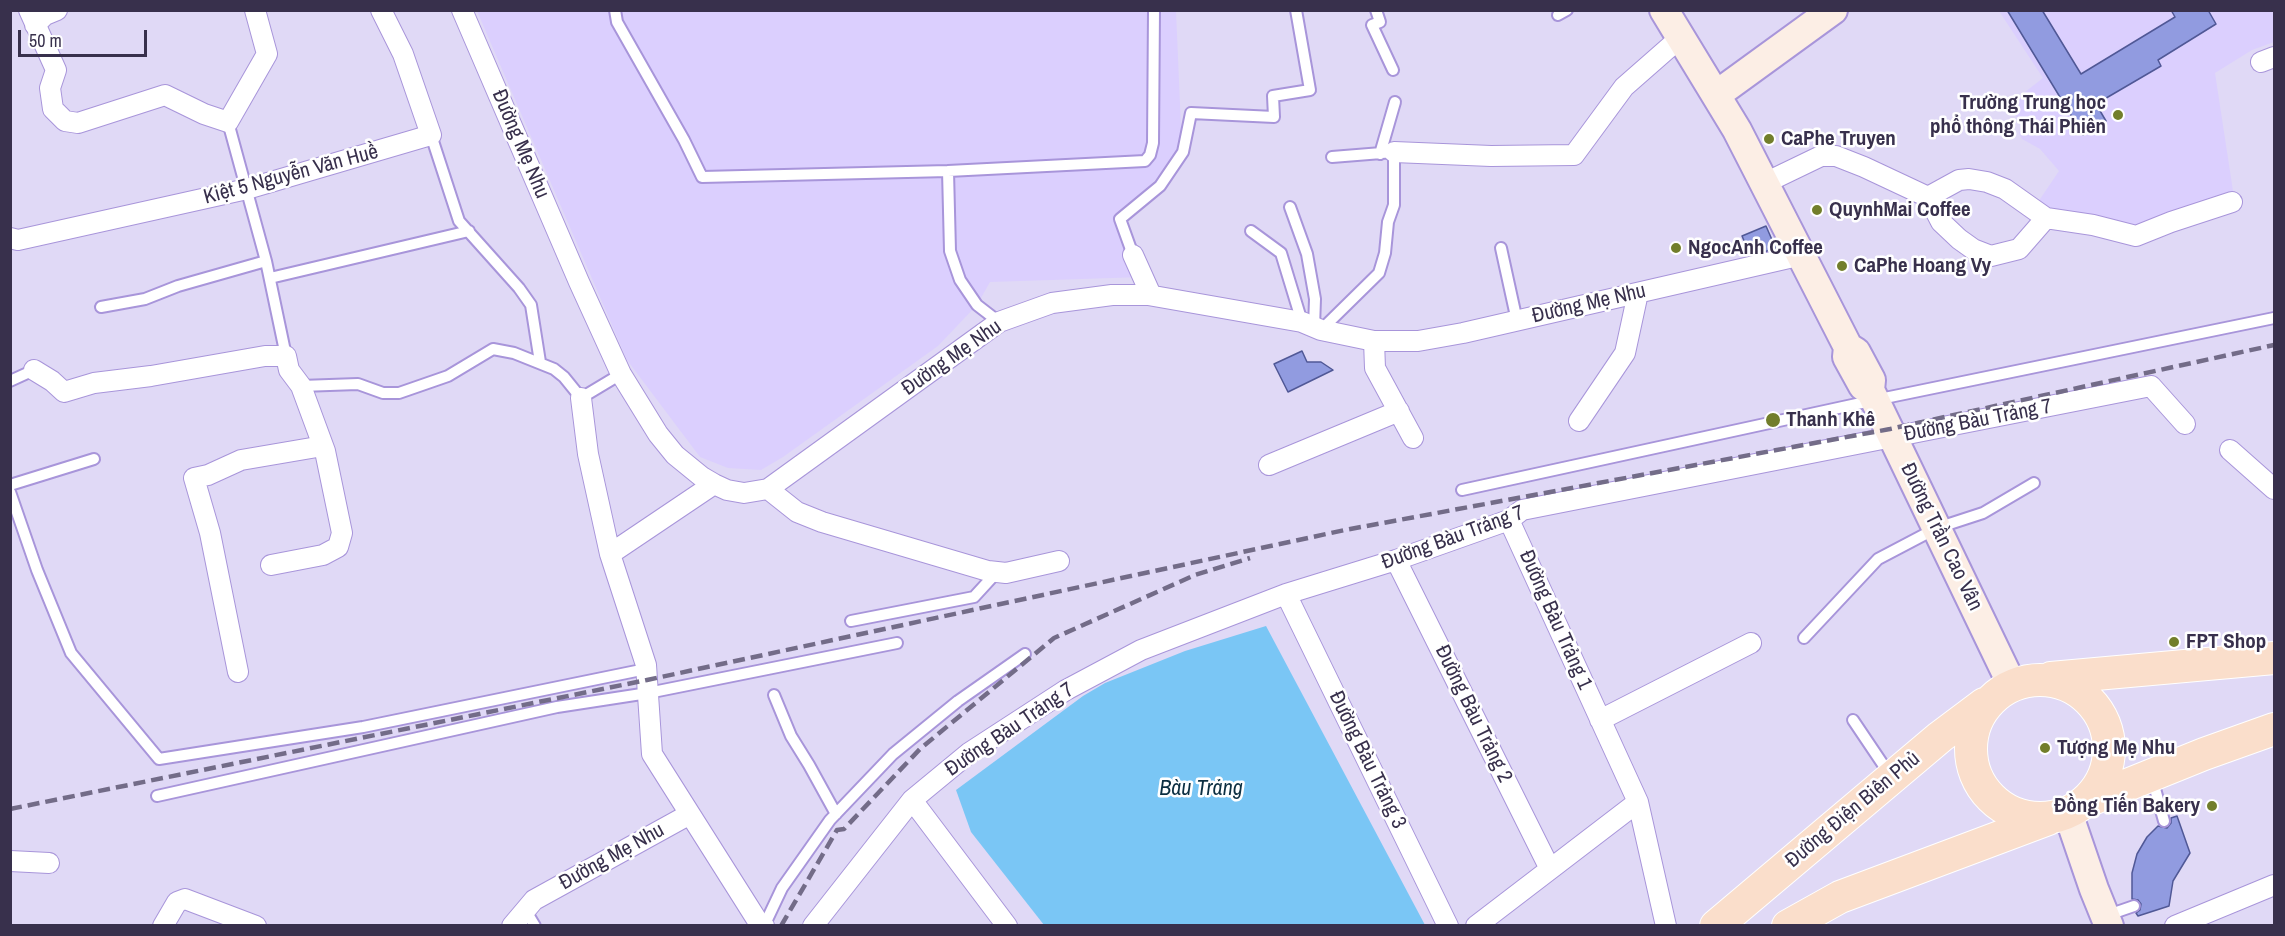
<!DOCTYPE html>
<meta charset="utf-8">
<style>
body{margin:0}
#map{position:relative;width:2285px;height:936px;overflow:hidden;background:#e0d9f6;font-family:"Archivo Narrow",sans-serif}
canvas{display:block}
.frame{position:absolute;inset:0;border:12px solid #38304c;pointer-events:none}
.scale{position:absolute;left:18px;top:30px;width:129px;height:27px;box-sizing:border-box;border:3px solid #38304c;border-top:0;padding-left:8px;font-size:18px;line-height:21px;white-space:nowrap;color:#38304c;-webkit-text-stroke:4px #fff;paint-order:stroke}
</style>
<div id="map">
<canvas width="2285" height="936"></canvas>
<div class="frame"></div>
<div class="scale">50 m</div>
</div>
<script>
const ctx = document.querySelector('canvas').getContext('2d');
ctx.lineJoin = 'round';
function fillPath(path, color) {
  ctx.fillStyle = color;
  ctx.fill(path, 'evenodd');
}
function shape(rows) {
  const path = new Path2D();
  for (const r of rows) {
    if (r.length === 3) {
      path.moveTo(r[0] + r[2], r[1]);
      path.arc(r[0], r[1], r[2], 0, 2 * Math.PI);
      continue;
    }
    path.moveTo(r[0], r[1]);
    for (let i = 2; i < r.length; i += 2) path.lineTo(r[i], r[i + 1]);
  }
  return path;
}
function trace(path, color, width, dash) {
  ctx.strokeStyle = color;
  ctx.lineWidth = width;
  ctx.lineCap = dash ? 'butt' : 'round';
  ctx.setLineDash(dash || []);
  ctx.stroke(path);
}
function write(font, color, halo, rows, align = 'center') {
  ctx.font = font + ' "Archivo Narrow",sans-serif';
  ctx.lineWidth = 5;
  ctx.setLineDash([]);
  ctx.textBaseline = 'middle';
  ctx.strokeStyle = halo;
  ctx.fillStyle = color;
  for (const [text, x, y, turn = 0] of rows) {
    ctx.save();
    ctx.translate(x, y);
    ctx.rotate((+turn || 0) * Math.PI / 180);
    ctx.textAlign = isNaN(turn) ? turn : align;
    if (halo) ctx.strokeText(text, 0, 0);
    ctx.fillText(text, 0, 0);
    ctx.restore();
  }
}
fillPath(shape([
 [477,11,1176,11,1182,151,1118,220,1143,277,990,282,977,305,938,346,783,457,761,470,728,468,700,457,627,360],
 [1999,11,2274,11,2274,42,2252,50,2215,73,2233,191,2130,228,2036,205,2059,171,2040,149,2022,139,2019,133,2024,125,2007,106,2043,78]
]), '#dbcffe');
fillPath(shape([
 [1266,626,1425,925,1044,925,971,832,956,790,1083,696,1105,683,1185,651]
]), '#7ac6f5');
const building = shape([
 [2007,10,2042,10,2081,74,2175,17,2171,10,2208,10,2216,24,2158,60,2161,66,2096,104,2106,121,2083,135,2007,10],
 [1766,226,1776,249,1750,255,1742,236,1766,226],
 [1302,351,1307,362,1321,362,1333,370,1288,392,1274,364,1302,351],
 [2177,816,2190,853,2173,881,2169,906,2138,916,2136,913,2140,910,2141,904,2138,900,2132,899,2132,873,2137,854,2147,837,2158,826,2167,828,2171,823,2171,818,2177,816]
]);
fillPath(building, '#919be0');
trace(building, '#505896', 1.5);
const lane = shape([
 [615,10,617,22,684,140,702,177,948,171,950,251,960,280,977,305,999,322],
 [1376,10,1380,22,1372,25,1393,70],
 [1558,15,1567,10],
 [228,122,266,261,286,356],
 [431,135,459,221,519,288,531,305,540,362],
 [1380,154,1395,102],
 [948,171,1145,161,1150,155,1153,143,1154,10],
 [1290,207,1307,254,1315,299,1314,327],
 [1251,231,1281,253,1302,322],
 [1501,248,1517,321],
 [1133,255,1120,219,1160,186,1183,152,1191,113,1274,117,1273,96,1310,90,1296,10],
 [270,278,469,231],
 [101,307,145,299,178,286,266,261],
 [1321,330,1379,273,1385,253,1388,222,1394,205,1394,152,1332,157],
 [10,381,34,370],
 [301,386,358,384,383,393,399,393,448,376,493,349,514,353,554,369,564,377,581,398,621,374],
 [10,485,94,459],
 [1462,490,1875,400,2274,318],
 [10,492,37,570,71,653,159,759,363,727,646,669],
 [851,621,974,597,996,573],
 [1804,638,1878,559,1937,528,1983,513,2034,483],
 [774,695,791,736,809,765,836,814],
 [1853,720,1890,775],
 [2152,778,2164,821],
 [157,796,557,707,648,693,897,643],
 [526,911,535,926],
 [2105,916,2134,906],
 [764,926,782,888,830,820,893,754,958,701,1025,654]
]);
const street = shape([
 [29,10,56,70,50,88,53,109,65,121,78,123,165,95,204,114,228,122,267,54,255,10],
 [462,10,579,282,621,374,658,434,675,455,702,477,714,484,727,490,744,493,768,489,999,322,1052,303,1112,295,1148,295,1302,322,1321,330,1374,341,1418,341,1463,333,1802,255],
 [35,25,45,15,57,10],
 [2261,62,2274,57],
 [1394,152,1491,156,1574,155,1624,87,1681,37],
 [1765,183,1821,156,1836,156,1864,167,1928,197,1959,180,1969,179,1987,182,2005,189,2046,218,2093,225,2136,236,2171,222,2232,202],
 [1928,197,1941,222,1959,239,1973,249,1991,256,2019,249,2046,218],
 [10,238,18,240,247,189,431,135,403,54,381,10],
 [1133,255,1151,295],
 [1374,341,1375,368,1413,438],
 [34,370,52,381,64,392,94,383,151,376,265,356,286,356,289,370,301,386,325,451,342,533,338,547,323,555,271,565],
 [581,398,588,454,610,554,646,665,652,754,757,920,764,926],
 [1579,421,1625,353,1638,293],
 [2230,450,2274,489],
 [1269,465,1399,411],
 [768,489,797,512,822,522,988,571,1006,573,1059,561],
 [1509,520,1638,802,1666,926],
 [610,554,714,484],
 [1396,560,1550,869],
 [1286,594,1448,926],
 [238,672,210,533,194,478,208,475,241,460,323,446],
 [1600,720,1751,643],
 [912,800,1007,926],
 [10,861,49,863],
 [163,926,177,902,185,899,256,926],
 [512,926,534,900,690,814],
 [813,926,912,800,969,753,1066,690,1141,650,1286,594,1396,560,1509,520,1522,510,2151,386,2185,424],
 [1476,926,1638,802],
 [2175,926,2274,885]
]);
const secondary = shape([
 [1664,10,1737,130,1848,347],
 [1716,95,1833,10],
 [1848,347,1856,352,1871,380,1870,390,1863,386,1847,357,1848,347],
 [1870,390,2012,685],
 [2068,813,2094,889,2109,926]
]);
const primary = shape([
 [2051,678,2274,658],
 [2040,749,69],
 [2085,802,2204,754,2274,729],
 [1716,926,1940,737,1984,704],
 [1788,926,1840,897,2048,819]
]);
trace(lane, '#a895da', 14);
trace(street, '#a895da', 22);
trace(secondary, '#a895da', 32);
trace(primary, '#fff', 34);
trace(lane, '#fff', 10);
trace(street, '#fff', 20);
trace(secondary, '#fceee5', 28);
trace(primary, '#fadecb', 32);
trace(shape([
 [10,809,647,680,1345,530,1890,429,2274,345],
 [781,926,837,830,844,829,920,749,1054,638,1195,575,1250,558]
]), '#736c88', 4.5, [12, 6]);
for (const [x, y, r, color] of [
 [2118,115,6,"#727e2b"],
 [1769,139,6,"#727e2b"],
 [1817,210,6,"#727e2b"],
 [1676,248,6,"#727e2b"],
 [1842,266,6,"#727e2b"],
 [1773,420,8,"#727e2b"],
 [2174,642,6,"#727e2b"],
 [2045,748,6,"#727e2b"],
 [2212,806,6,"#727e2b"]
]) {
  const dot = new Path2D();
  dot.arc(x, y, r, 0, 2 * Math.PI);
  ctx.fillStyle = color;
  ctx.fill(dot);
  trace(dot, '#fff', 2);
}
write('bold 21px', '#38304c', '#fff', [
 ["Trường Trung học",2106,103,"right"],
 ["phổ thông Thái Phiên",2106,127,"right"],
 ["CaPhe Truyen",1781,139],
 ["QuynhMai Coffee",1829,210],
 ["NgocAnh Coffee",1688,248],
 ["CaPhe Hoang Vy",1854,266],
 ["Thanh Khê",1786,420],
 ["FPT Shop",2186,642],
 ["Tượng Mẹ Nhu",2057,748],
 ["Đồng Tiến Bakery",2200,806,"right"]
], 'left');
write('21px', '#38304c', '#fff', [
 ["Đường Mẹ Nhu",520,144,67],
 ["Kiệt 5 Nguyễn Văn Huề",291,175,-15],
 ["Đường Mẹ Nhu",1589,304,-13],
 ["Đường Mẹ Nhu",952,358,-35],
 ["Đường Bàu Trảng 7",1978,421,-11],
 ["Đường Trần Cao Vân",1941,537,64],
 ["Đường Bàu Trảng 7",1453,538,-20],
 ["Đường Bàu Trảng 1",1555,620,66],
 ["Đường Bàu Trảng 2",1473,714,64],
 ["Đường Bàu Trảng 7",1010,730,-34],
 ["Đường Bàu Trảng 3",1367,760,64],
 ["Đường Điện Biên Phủ",1853,810,-40],
 ["Đường Mẹ Nhu",612,857,-29]
]);
write('italic 22px', '#0c2f42', '#fff', [
 ["Bàu Trảng",1201,789]
]);
</script>
